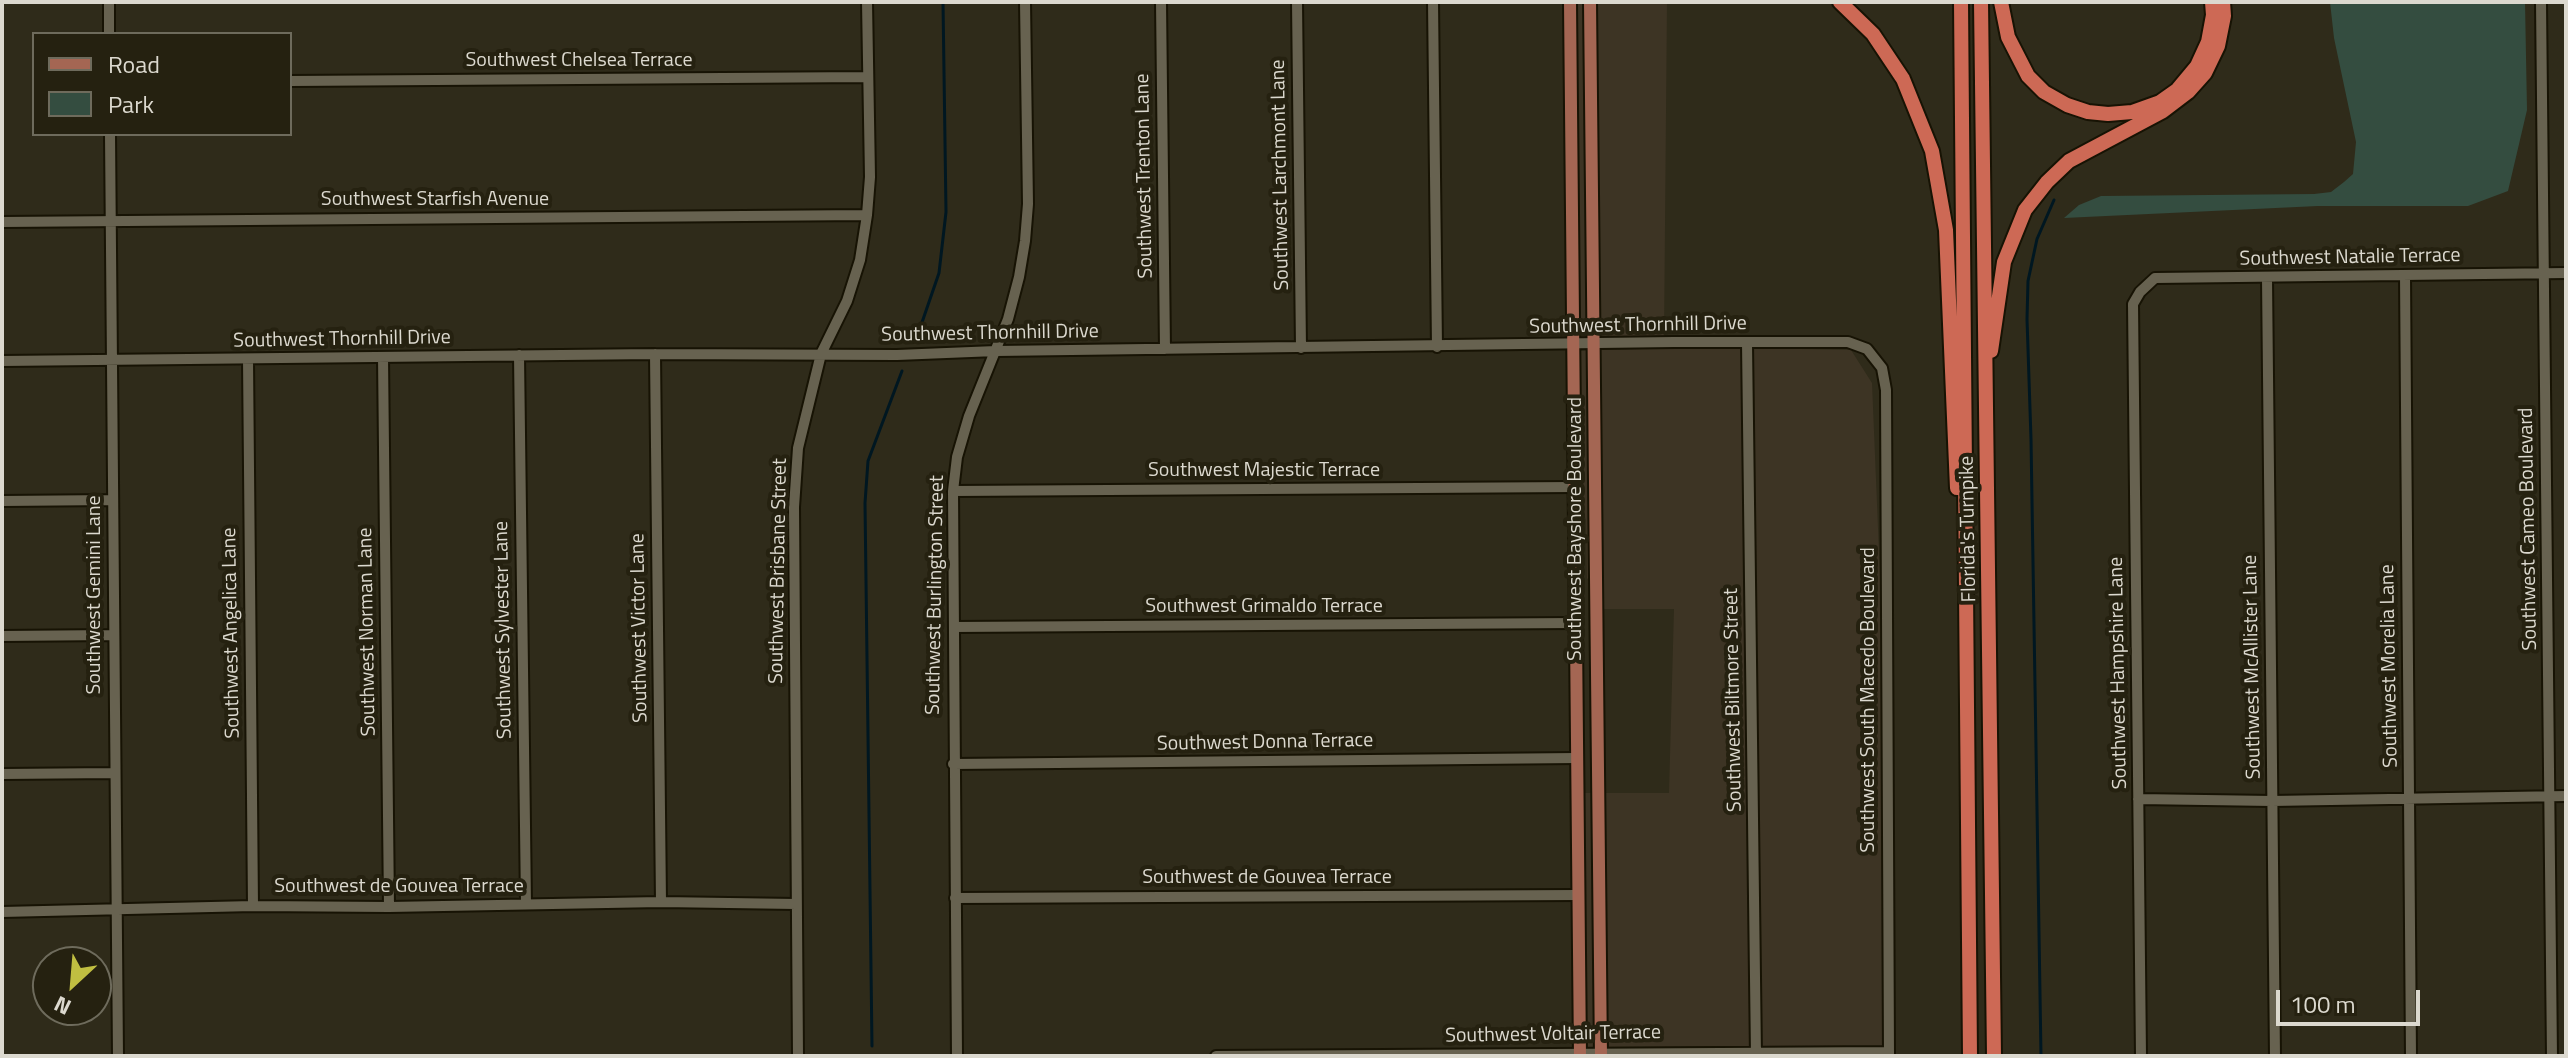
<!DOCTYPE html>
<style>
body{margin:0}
#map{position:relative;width:2568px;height:1058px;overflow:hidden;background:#2f2b1a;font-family:"Titillium Web",sans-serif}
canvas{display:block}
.frame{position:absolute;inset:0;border:4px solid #dcd9cf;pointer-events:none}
.legend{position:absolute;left:32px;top:32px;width:260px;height:104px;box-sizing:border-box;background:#252110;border:2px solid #6e6b5c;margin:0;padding:10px 14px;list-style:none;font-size:24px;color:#dcd9cf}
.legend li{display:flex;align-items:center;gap:16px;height:40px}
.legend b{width:40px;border:2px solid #6e6b5c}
.north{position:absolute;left:32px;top:946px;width:80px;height:80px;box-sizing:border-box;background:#252110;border:2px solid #6e6b5c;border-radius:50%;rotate:206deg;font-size:22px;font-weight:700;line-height:32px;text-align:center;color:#dcd9cf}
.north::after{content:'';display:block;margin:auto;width:28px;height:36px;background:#c0be41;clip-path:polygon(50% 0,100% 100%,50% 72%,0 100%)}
.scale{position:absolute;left:2276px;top:990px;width:144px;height:36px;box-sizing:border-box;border:4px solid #dcd9cf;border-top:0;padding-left:10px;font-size:24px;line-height:28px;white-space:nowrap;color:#dcd9cf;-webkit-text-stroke:6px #252110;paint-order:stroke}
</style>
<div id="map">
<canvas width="2568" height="1058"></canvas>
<div class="frame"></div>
<ul class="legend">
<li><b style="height:10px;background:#a46653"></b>Road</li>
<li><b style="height:22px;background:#344d40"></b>Park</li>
</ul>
<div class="north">N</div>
<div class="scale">100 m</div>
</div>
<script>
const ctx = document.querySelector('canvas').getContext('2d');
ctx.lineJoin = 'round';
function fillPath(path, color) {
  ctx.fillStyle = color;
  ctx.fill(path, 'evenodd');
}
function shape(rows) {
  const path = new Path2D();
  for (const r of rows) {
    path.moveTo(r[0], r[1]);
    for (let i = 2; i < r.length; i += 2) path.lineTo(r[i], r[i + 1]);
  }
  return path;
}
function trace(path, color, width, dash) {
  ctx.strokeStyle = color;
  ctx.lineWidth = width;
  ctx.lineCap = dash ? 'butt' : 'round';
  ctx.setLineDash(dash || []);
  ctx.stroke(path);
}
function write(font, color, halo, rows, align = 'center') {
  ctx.font = font + ' "Titillium Web",sans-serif';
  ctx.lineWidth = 8;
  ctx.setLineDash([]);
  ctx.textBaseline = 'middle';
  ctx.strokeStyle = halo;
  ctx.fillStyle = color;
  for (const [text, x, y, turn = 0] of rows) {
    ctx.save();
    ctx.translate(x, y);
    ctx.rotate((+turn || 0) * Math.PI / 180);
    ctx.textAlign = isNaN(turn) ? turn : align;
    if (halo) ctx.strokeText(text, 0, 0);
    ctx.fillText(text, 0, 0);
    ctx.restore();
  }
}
fillPath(shape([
 [1576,2,1585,2,1590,339,1580,340],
 [1595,2,1667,2,1664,337,1600,339],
 [1673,348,1742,348,1751,1046,1606,1047,1604,793,1669,793,1674,609,1602,609,1600,350],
 [1753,348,1851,350,1872,383,1884,673,1884,1046,1761,1046],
 [1590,350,1591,583,1587,578,1586,520,1583,513,1580,351],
 [1582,793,1594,793,1596,1047,1586,1047]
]), '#3d3424');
fillPath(shape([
 [2330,2,2525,2,2527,110,2508,191,2468,206,2318,206,2064,218,2079,205,2101,196,2314,194,2331,192,2344,182,2353,174,2356,142,2334,38]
]), '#344d40');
trace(shape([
 [918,334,939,273,946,212,943,2],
 [872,1046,865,503,868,461,902,371],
 [2041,1056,2031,439,2027,319,2028,281,2037,239,2054,200]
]), '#001721', 3);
const minor = shape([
 [109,2,109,34],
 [1161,2,1165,349],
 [1297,2,1301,348],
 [1433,2,1437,347],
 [2541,2,2552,1056],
 [290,81,868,77],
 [110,134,118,1056],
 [2,222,867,215],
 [2405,275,2411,1056],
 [2267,278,2275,1056],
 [1747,343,1756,1056],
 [655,354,661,902],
 [519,355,526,904],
 [383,357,389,907],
 [248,359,253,906],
 [2,361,655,354,897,355,996,351,1674,342,1848,342,1867,349,1882,368,1886,390,1889,1056],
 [953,491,1574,487],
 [2,501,113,500],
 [954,627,1575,623],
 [2,636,113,635],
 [953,764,1577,758],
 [2,774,115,773],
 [2138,799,2272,801,2566,796],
 [955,898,1578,895],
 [2,912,253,906,389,907,661,902,796,904],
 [798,1056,794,507,798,448,821,354,847,301,860,260,867,215,870,177,867,2],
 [957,1056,953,491,957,457,969,416,1008,319,1019,277,1025,241,1028,204,1025,2],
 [1216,1056,1889,1052],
 [2141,1056,2133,304,2140,292,2155,278,2566,273]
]);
const major = shape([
 [1570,2,1580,1056],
 [1590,2,1601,1056]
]);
const highway = shape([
 [1840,2,1873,34,1903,79,1932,151,1946,230,1957,488],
 [1961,2,1970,1056],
 [1981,2,1994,1056],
 [2001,2,2008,37,2028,76,2044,92,2067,105,2088,112,2108,114,2132,112,2160,102,2177,90,2197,66,2208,42,2213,15,2212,2],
 [1991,351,2004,262,2025,210,2047,182,2069,161,2163,111,2188,92,2205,73,2218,46,2224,16,2223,2]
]);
trace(minor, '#171304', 14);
trace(major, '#171304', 16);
trace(highway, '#171304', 18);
trace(minor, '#676250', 10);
trace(major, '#a46653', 12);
trace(highway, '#cd6955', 14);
write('20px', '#dcd9cf', '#252110', [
 ["Southwest Chelsea Terrace",579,61],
 ["Southwest Larchmont Lane",1281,175,-91],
 ["Southwest Trenton Lane",1145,176,-91],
 ["Southwest Starfish Avenue",435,200],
 ["Southwest Natalie Terrace",2350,258,-1],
 ["Southwest Thornhill Drive",1638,326,-1],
 ["Southwest Thornhill Drive",990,334,-1],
 ["Southwest Thornhill Drive",342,340,-1],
 ["Southwest Majestic Terrace",1264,471],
 ["Southwest Bayshore Boulevard",1576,529,-90],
 ["Florida's Turnpike",1969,529,-91],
 ["Southwest Cameo Boulevard",2529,529,-91],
 ["Southwest Brisbane Street",779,571,-89],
 ["Southwest Gemini Lane",95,595,-90],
 ["Southwest Burlington Street",936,595,-89],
 ["Southwest Grimaldo Terrace",1264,607],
 ["Southwest Victor Lane",640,628,-91],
 ["Southwest Sylvester Lane",504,630,-91],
 ["Southwest Norman Lane",368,632,-91],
 ["Southwest Angelica Lane",232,633,-91],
 ["Southwest Morelia Lane",2390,666,-91],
 ["Southwest McAllister Lane",2253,667,-91],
 ["Southwest Hampshire Lane",2119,673,-91],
 ["Southwest Biltmore Street",1734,700,-91],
 ["Southwest South Macedo Boulevard",1869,700,-90],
 ["Southwest Donna Terrace",1265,743,-1],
 ["Southwest de Gouvea Terrace",1267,878],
 ["Southwest de Gouvea Terrace",399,887],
 ["Southwest Voltair Terrace",1553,1035,-1]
]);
</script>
